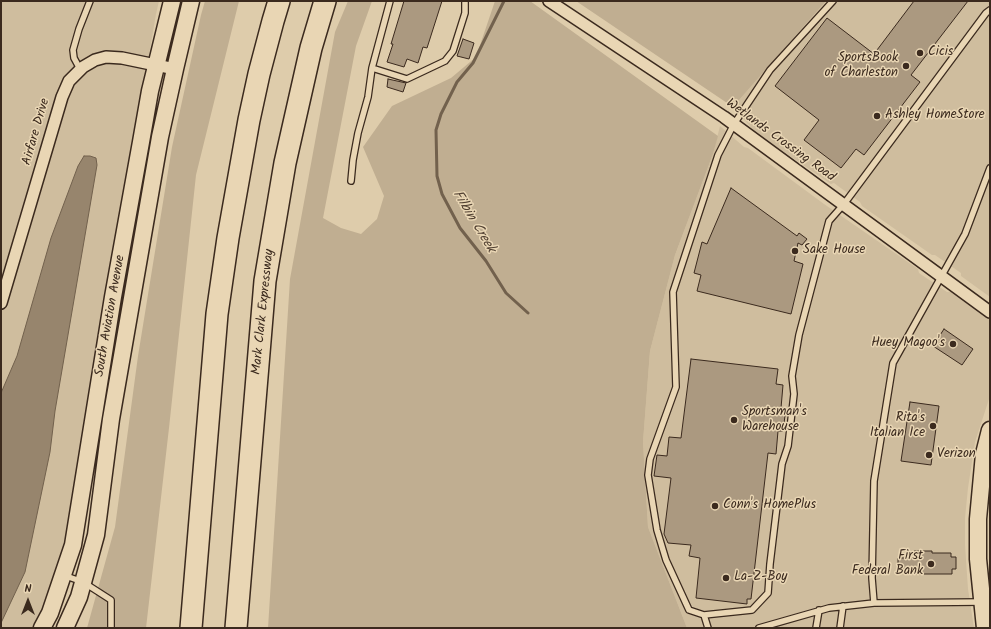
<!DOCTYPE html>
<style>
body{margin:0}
#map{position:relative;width:991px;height:629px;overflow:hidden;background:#deccab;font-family:Kalam,sans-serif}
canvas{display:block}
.frame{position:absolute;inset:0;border:2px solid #3b2a1e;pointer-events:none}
.north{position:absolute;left:8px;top:581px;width:40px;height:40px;-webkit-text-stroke:3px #e9d6b4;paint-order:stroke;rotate:0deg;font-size:11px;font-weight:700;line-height:16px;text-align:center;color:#3b2a1e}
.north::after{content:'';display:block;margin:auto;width:14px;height:18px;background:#3b2a1e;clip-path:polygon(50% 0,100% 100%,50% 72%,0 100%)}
</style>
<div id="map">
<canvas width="991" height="629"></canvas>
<div class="frame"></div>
<div class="north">N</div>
</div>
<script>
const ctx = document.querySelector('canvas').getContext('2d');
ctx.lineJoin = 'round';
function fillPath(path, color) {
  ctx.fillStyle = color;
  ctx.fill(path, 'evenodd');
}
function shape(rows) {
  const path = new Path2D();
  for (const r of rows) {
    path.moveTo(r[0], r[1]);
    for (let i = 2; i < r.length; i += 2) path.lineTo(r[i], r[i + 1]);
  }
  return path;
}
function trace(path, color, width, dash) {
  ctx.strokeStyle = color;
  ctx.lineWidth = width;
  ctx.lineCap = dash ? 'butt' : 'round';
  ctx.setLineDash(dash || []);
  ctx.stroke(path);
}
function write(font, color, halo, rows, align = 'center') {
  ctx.font = font + ' Kalam,sans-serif';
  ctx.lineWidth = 3;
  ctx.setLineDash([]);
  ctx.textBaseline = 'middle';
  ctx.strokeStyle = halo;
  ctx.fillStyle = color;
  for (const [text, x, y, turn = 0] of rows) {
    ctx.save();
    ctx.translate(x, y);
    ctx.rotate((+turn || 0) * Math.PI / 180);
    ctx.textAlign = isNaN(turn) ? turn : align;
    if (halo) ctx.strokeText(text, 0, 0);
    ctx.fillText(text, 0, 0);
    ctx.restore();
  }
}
fillPath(shape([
 [1,1,159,1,156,14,72,507,63,551,50,593,33,628,1,628],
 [826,1,990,1,990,297,961,276,961,273,935,255,932,255,862,206,860,202,838,186,834,183,831,184,756,133,733,107],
 [720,126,744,147,748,148,824,204,918,269,919,273,947,292,951,292,990,320,990,396,975,442,968,488,965,518,965,545,968,589,974,628,687,628,648,527,643,442,650,351,675,255,713,154]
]), '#cfbd9e');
fillPath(shape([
 [205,1,239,1,196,175,169,428,146,628,87,628,115,527,138,356,172,147,201,15],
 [348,1,372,1,356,46,323,218,341,228,361,234,377,219,384,196,363,147,392,106,451,78,476,57,495,1,530,1,718,136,713,154,675,255,650,351,643,442,648,527,687,628,268,628,290,279,335,32],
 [576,1,826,1,733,107]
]), '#c0ae91');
const water = shape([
 [84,156,90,156,96,158,97,165,55,411,50,452,25,572,1,623,1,393,17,356,51,238,78,166,84,156]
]);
fillPath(water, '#97856d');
trace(water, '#72614d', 1);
trace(shape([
 [504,1,473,63,457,82,441,114,436,130,437,176,442,194,460,228,486,261,506,293,528,313]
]), '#72614d', 3);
const building = shape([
 [404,1,442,1,427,48,423,47,418,63,407,59,404,67,387,62,393,44,391,44,404,1],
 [914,1,968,1,911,75,920,82,864,155,856,149,841,168,804,140,819,120,775,86,827,18,874,54,914,1],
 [463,39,474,43,469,59,457,56,463,39],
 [388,79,406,83,403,92,387,87,388,79],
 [731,188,797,236,799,233,807,239,802,245,798,243,794,261,803,264,791,314,697,291,701,275,694,273,702,242,707,244,731,188],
 [944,329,973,349,962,365,933,346,944,329],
 [691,359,778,369,776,384,783,385,781,408,786,408,783,431,778,431,776,454,768,453,751,599,747,599,747,604,696,598,700,558,689,556,691,545,668,543,664,534,671,478,654,476,657,455,667,456,669,437,681,438,691,359],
 [910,402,939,406,931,465,901,461,910,402],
 [915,551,932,551,932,553,951,553,951,557,956,557,956,569,952,569,952,574,916,574,916,569,898,569,898,558,915,558,915,551]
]);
fillPath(building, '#ab9980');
trace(building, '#3b2a1e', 1);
const lane = shape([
 [390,1,372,68,407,79,445,61,453,51,465,13,465,1],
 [80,69,74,58,73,50,79,29,90,1],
 [351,181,353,160,358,133,368,97,372,68],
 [63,575,83,582,111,600,111,628],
 [874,603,872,578,874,481,893,363,965,234,990,168],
 [704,615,752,610,768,593,770,564,782,464,788,446,794,394,792,376,799,335,829,221,844,204,986,13,990,10],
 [708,628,704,615,689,610,666,560,657,530,648,475,650,459,676,387,673,292,718,155,734,124,770,70,833,1],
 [759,628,829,608,874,603,982,602],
 [816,628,819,610],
 [840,628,843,606]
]);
const street = shape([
 [549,1,724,117,990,312],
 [1,303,62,97,69,81,83,67,95,60,106,57,122,58,175,69]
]);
const secondary = shape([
 [42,628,50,613,73,545,113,297,141,142,150,91,172,1],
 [65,628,79,597,96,535,111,419,160,137,175,69,191,1],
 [985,628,978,559,978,519,984,454,990,430]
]);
const highway = shape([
 [191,628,217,314,228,238,249,120,259,74,273,21,279,1],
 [236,628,265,281,285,163,311,48,325,1]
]);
trace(lane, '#3b2a1e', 8);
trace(street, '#3b2a1e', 14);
trace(secondary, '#3b2a1e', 19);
trace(highway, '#3b2a1e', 24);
trace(lane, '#e9d6b4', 5.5);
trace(street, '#e9d6b4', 11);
trace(secondary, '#e9d6b4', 16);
trace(highway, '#e9d6b4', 21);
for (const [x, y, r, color] of [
 [920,53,4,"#3b2a1e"],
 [906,66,4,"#3b2a1e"],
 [877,116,4,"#3b2a1e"],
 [795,251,4,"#3b2a1e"],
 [953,344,4,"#3b2a1e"],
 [734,420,4,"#3b2a1e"],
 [933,426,4,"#3b2a1e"],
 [929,455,4,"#3b2a1e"],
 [715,506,4,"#3b2a1e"],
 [931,564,4,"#3b2a1e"],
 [726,578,4,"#3b2a1e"]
]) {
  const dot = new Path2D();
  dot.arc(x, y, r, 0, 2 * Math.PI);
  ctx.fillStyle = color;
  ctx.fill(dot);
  trace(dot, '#e9d6b4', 1.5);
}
write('13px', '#3b2a1e', '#e9d6b4', [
 ["Cicis",928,53],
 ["SportsBook",898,59,"right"],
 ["of Charleston",898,74,"right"],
 ["Ashley HomeStore",885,116],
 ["Sake House",803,251],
 ["Huey Magoo's",945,344,"right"],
 ["Sportsman's",742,413],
 ["Warehouse",742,428],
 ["Rita's",925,419,"right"],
 ["Italian Ice",925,434,"right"],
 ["Verizon",937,455],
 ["Conn's HomePlus",723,506],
 ["First",923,557,"right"],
 ["Federal Bank",923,572,"right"],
 ["La-Z-Boy",734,578]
], 'left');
write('13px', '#3b2a1e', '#e9d6b4', [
 ["Airfare Drive",37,132,-74],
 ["Wetlands Crossing Road",780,141,36],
 ["Mark Clark Expressway",264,312,-84],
 ["South Aviation Avenue",111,316,-80]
]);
write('italic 14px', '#524132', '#e9d6b4', [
 ["Filbin Creek",473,222,59]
]);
</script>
